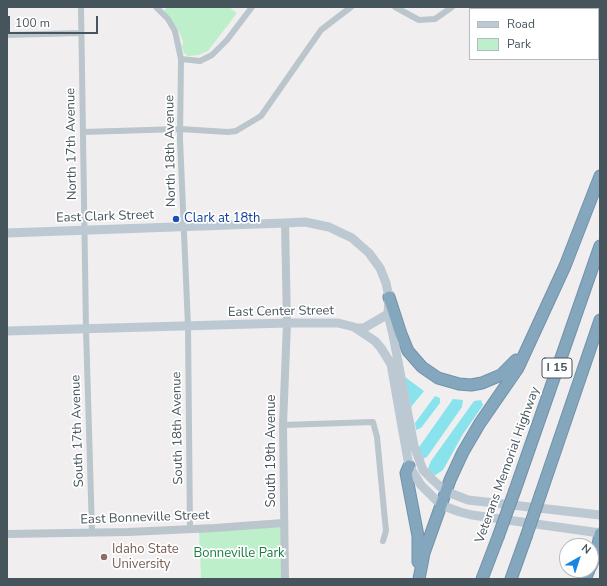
<!DOCTYPE html>
<style>
body{margin:0}
#map{position:relative;width:607px;height:586px;overflow:hidden;background:#f1eeef;font-family:"Nunito Sans",sans-serif}
canvas{display:block}
.frame{position:absolute;inset:0;border:8px solid #46545c;pointer-events:none}
.legend{position:absolute;left:469px;top:8px;width:130px;height:52px;box-sizing:border-box;background:#fff;border:1px solid #b5bbbe;margin:0;padding:5px 7px;list-style:none;font-size:12px;color:#46545c}
.legend li{display:flex;align-items:center;gap:8px;height:20px}
.legend b{width:20px;border:1px solid #b5bbbe}
.north{position:absolute;left:559px;top:538px;width:40px;height:40px;box-sizing:border-box;background:#fff;border:1px solid #b5bbbe;border-radius:50%;rotate:39deg;font-size:11px;font-weight:700;line-height:16px;text-align:center;color:#46545c}
.north::after{content:'';display:block;margin:auto;width:14px;height:18px;background:#1786e3;clip-path:polygon(50% 0,100% 100%,50% 72%,0 100%)}
.scale{position:absolute;left:8px;top:16px;width:90px;height:18px;box-sizing:border-box;border:2px solid #46545c;border-top:0;padding-left:5px;font-size:12px;line-height:14px;white-space:nowrap;color:#46545c;-webkit-text-stroke:3px #fff;paint-order:stroke}
</style>
<div id="map">
<canvas width="607" height="586"></canvas>
<div class="frame"></div>
<ul class="legend">
<li><b style="height:5px;background:#bcc9d3"></b>Road</li>
<li><b style="height:11px;background:#bcefca"></b>Park</li>
</ul>
<div class="north">N</div>
<div class="scale">100 m</div>
</div>
<script>
const ctx = document.querySelector('canvas').getContext('2d');
ctx.lineJoin = 'round';
function fillPath(path, color) {
  ctx.fillStyle = color;
  ctx.fill(path, 'evenodd');
}
function shape(rows) {
  const path = new Path2D();
  for (const r of rows) {
    path.moveTo(r[0], r[1]);
    for (let i = 2; i < r.length; i += 2) path.lineTo(r[i], r[i + 1]);
  }
  return path;
}
function trace(path, color, width, dash) {
  ctx.strokeStyle = color;
  ctx.lineWidth = width;
  ctx.lineCap = dash ? 'butt' : 'round';
  ctx.setLineDash(dash || []);
  ctx.stroke(path);
}
function write(font, color, halo, rows, align = 'center') {
  ctx.font = font + ' "Nunito Sans",sans-serif';
  ctx.lineWidth = 3.5;
  ctx.setLineDash([]);
  ctx.textBaseline = 'middle';
  ctx.strokeStyle = halo;
  ctx.fillStyle = color;
  for (const [text, x, y, turn = 0] of rows) {
    ctx.save();
    ctx.translate(x, y);
    ctx.rotate((+turn || 0) * Math.PI / 180);
    ctx.textAlign = isNaN(turn) ? turn : align;
    if (halo) ctx.strokeText(text, 0, 0);
    ctx.fillText(text, 0, 0);
    ctx.restore();
  }
}
fillPath(shape([
 [167,7,229,7,237,13,208,51,199,55,188,56,184,53,182,47,183,41,179,31,171,19,164,11],
 [283,527,288,579,201,579,199,529]
]), '#bcefca');
fillPath(shape([
 [405,377,424,391,411,407],
 [435,396,440,398,440,403,421,428,416,430,415,423],
 [453,399,463,400,462,407,427,457,422,459,417,450],
 [481,400,483,405,463,434,443,470,434,476,427,471,431,461,474,401]
]), '#88e3ed');
const motorway = shape([
 [389,297,401,334,408,351,422,367,438,378,459,384,471,385,482,383,501,375,516,360],
 [409,466,406,473,418,536,418,562],
 [515,490,600,246],
 [541,493,600,320],
 [591,566,597,551,600,534],
 [419,579,424,553,450,480,463,452,480,423,518,368,565,266,600,176],
 [482,579,498,537],
 [511,579,526,537],
 [585,579,589,570]
]);
trace(motorway, '#7092aa', 13);
trace(shape([
 [81,7,86,329,92,532],
 [156,7,168,19,175,31,181,59,180,139,188,326,190,529],
 [395,7,419,20,435,19,452,7],
 [7,35,81,33],
 [181,59,200,61,212,55,227,40,252,7],
 [83,132,180,129,228,132,236,131,261,116,321,30,351,7],
 [283,425,373,422,377,437,386,531,383,541]
]), '#bac5cc', 6);
trace(shape([
 [7,534,128,532,215,528,283,523],
 [285,579,283,425,287,323,285,223]
]), '#bac5cc', 8);
trace(shape([
 [7,233,285,223,305,222,329,227,352,238,369,253,380,268,386,283,389,297,388,314,393,335,414,446,423,470,433,480,445,491,468,500,600,515],
 [356,328,364,328,388,314],
 [7,331,287,323,338,323,354,327,375,341,381,348,391,364,409,466,421,485,441,505,460,512,472,515,600,533]
]), '#bcc9d3', 9);
trace(motorway, '#85a7be', 11);
const motorwayBridge = shape([
 [498,537,515,490],
 [526,537,541,493]
]);
trace(motorwayBridge, '#7092aa', 13, []);
trace(motorwayBridge, '#85a7be', 11);
for (const [x, y, r, color] of [
 [176,219,4,"#1a4fb4"],
 [104,557,4,"#8d6e63"]
]) {
  const dot = new Path2D();
  dot.arc(x, y, r, 0, 2 * Math.PI);
  ctx.fillStyle = color;
  ctx.fill(dot);
  trace(dot, '#fff', 1.5);
}
for (const [x, y, w] of [
 [557,368,30]
]) {
  const box = new Path2D();
  box.roundRect(x - w / 2, y - 10, w, 20, 3);
  ctx.fillStyle = '#fff';
  ctx.fill(box);
  trace(box, '#46545c', 1);
}
write('bold 12px', '#46545c', null, [
 ["I 15",557,368]
]);
write('13px', '#46545c', '#fff', [
 ["North 17th Avenue",72,144,-91],
 ["North 18th Avenue",171,151,-91],
 ["East Clark Street",105,217,-2],
 ["East Center Street",281,312,-1],
 ["South 18th Avenue",178,428,-91],
 ["South 17th Avenue",78,431,-92],
 ["South 19th Avenue",272,451,-90],
 ["Veterans Memorial Highway",508,465,-70],
 ["East Bonneville Street",145,518,-2]
]);
write('13px', '#164399', '#fff', [
 ["Clark at 18th",184,219]
], 'left');
write('13px', '#785e54', '#fff', [
 ["Idaho State",112,550],
 ["University",112,565]
], 'left');
write('13px', '#167f3e', '#fff', [
 ["Bonneville Park",239,554]
]);
</script>
